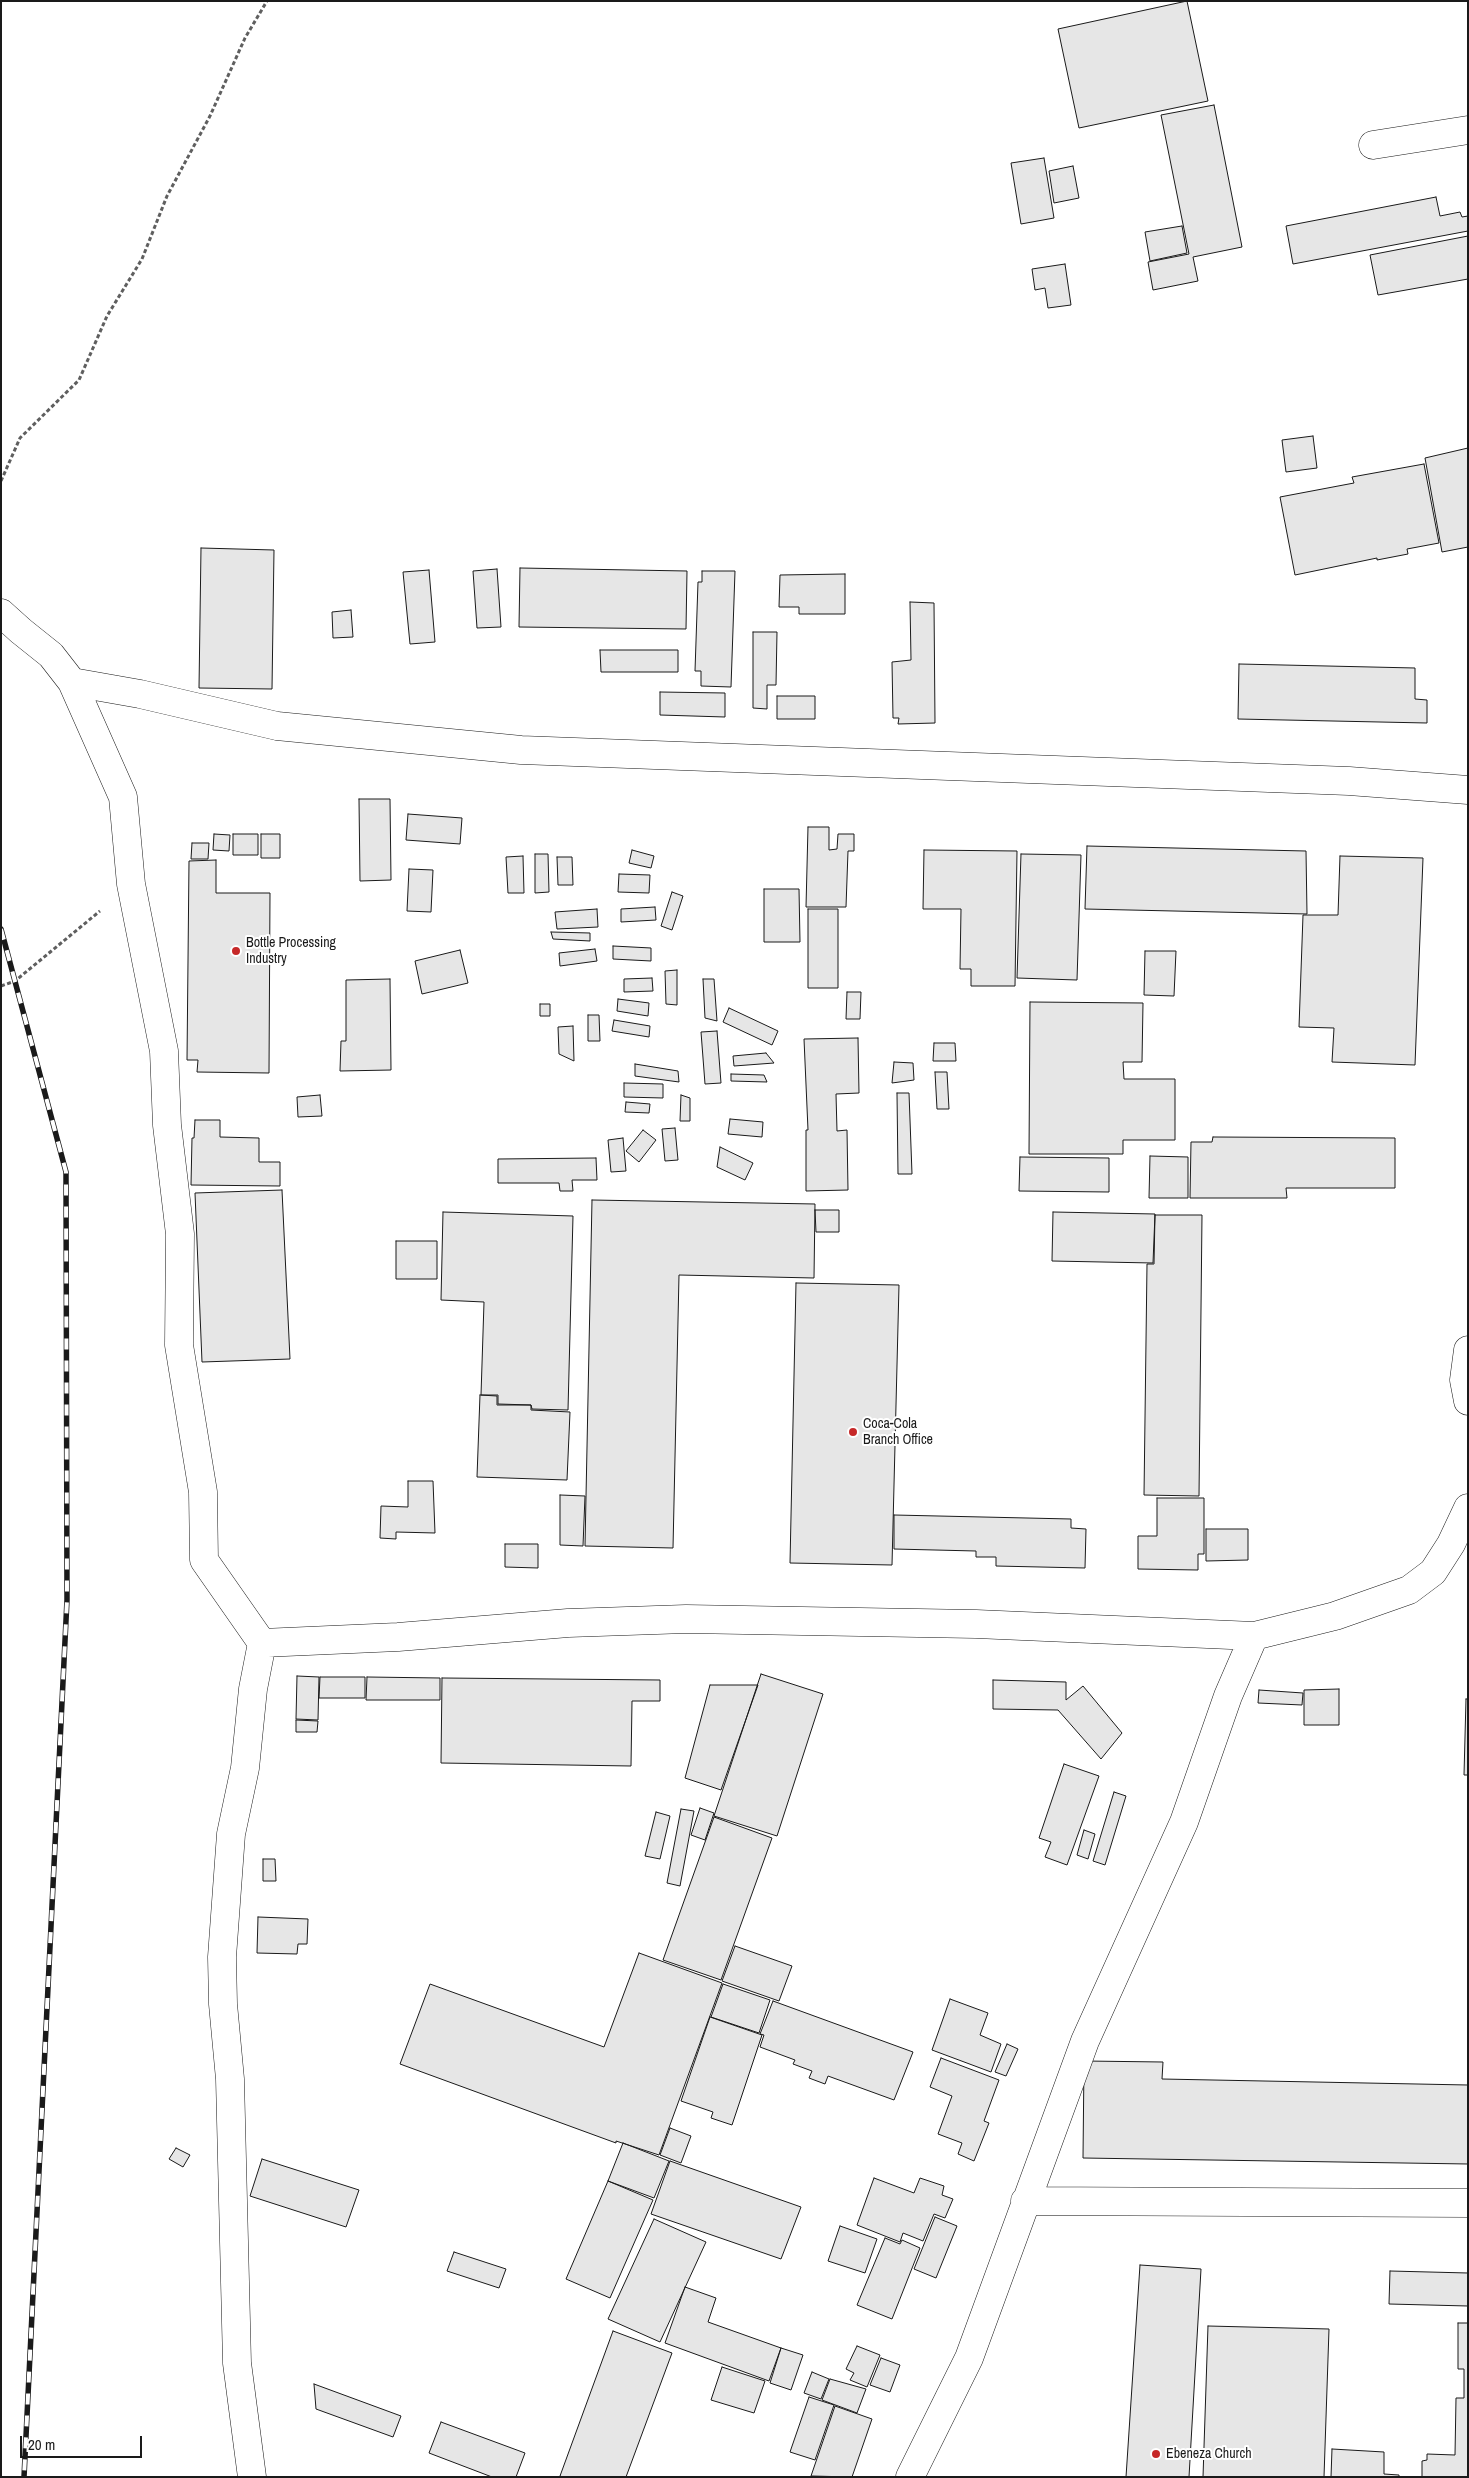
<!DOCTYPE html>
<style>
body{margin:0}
#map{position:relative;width:1469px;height:2478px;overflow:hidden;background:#fff;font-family:"Archivo Narrow",sans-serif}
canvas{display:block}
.frame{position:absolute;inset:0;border:2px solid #1a1a1a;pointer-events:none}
.scale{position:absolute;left:20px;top:2436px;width:122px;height:22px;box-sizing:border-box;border:2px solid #1a1a1a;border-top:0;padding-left:6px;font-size:15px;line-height:18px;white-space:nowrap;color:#1a1a1a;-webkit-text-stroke:4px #fff;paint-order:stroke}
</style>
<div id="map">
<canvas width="1469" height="2478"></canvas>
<div class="frame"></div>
<div class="scale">20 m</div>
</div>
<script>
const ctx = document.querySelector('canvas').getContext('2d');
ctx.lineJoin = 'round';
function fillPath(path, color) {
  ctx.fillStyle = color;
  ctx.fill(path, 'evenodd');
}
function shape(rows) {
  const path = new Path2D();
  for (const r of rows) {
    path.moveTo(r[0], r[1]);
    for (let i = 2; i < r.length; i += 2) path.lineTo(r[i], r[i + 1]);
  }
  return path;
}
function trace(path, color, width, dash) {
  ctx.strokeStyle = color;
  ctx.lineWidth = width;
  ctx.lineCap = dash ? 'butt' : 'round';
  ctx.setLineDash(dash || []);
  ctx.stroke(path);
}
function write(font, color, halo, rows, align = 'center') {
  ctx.font = font + ' "Archivo Narrow",sans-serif';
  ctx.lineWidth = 4;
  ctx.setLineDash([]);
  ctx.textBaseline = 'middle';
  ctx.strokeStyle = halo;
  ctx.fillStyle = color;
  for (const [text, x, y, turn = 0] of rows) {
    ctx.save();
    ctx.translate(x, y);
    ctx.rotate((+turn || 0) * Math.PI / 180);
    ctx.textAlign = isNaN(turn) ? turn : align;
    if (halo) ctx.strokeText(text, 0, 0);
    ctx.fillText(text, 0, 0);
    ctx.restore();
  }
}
const building = shape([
 [1187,1,1208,101,1079,128,1058,29,1187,1],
 [1214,105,1242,247,1193,257,1198,281,1153,290,1148,262,1189,254,1161,115,1214,105],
 [1044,158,1054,218,1021,224,1011,163,1044,158],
 [1073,166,1079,198,1054,203,1049,171,1073,166],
 [1436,197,1440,216,1460,212,1462,217,1468,216,1468,231,1293,264,1286,226,1436,197],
 [1182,226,1187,253,1150,261,1145,232,1182,226],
 [1468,236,1468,279,1378,295,1370,255,1468,236],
 [1065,264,1071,305,1048,308,1045,288,1035,290,1032,269,1065,264],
 [1313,436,1317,468,1286,472,1282,440,1313,436],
 [1468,448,1468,547,1442,552,1425,458,1468,448],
 [1424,464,1439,543,1407,549,1408,554,1377,560,1377,558,1295,575,1280,497,1354,483,1352,477,1424,464],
 [201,548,274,550,272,689,199,688,201,548],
 [520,568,687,571,686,629,519,627,520,568],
 [497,569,501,627,477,628,473,571,497,569],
 [429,570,435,642,410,644,403,572,429,570],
 [702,571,735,571,731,687,701,686,701,671,695,671,698,582,702,582,702,571],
 [845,574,845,614,799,614,799,607,779,607,780,575,845,574],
 [910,602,934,603,935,723,898,724,899,718,893,718,892,662,911,660,910,602],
 [351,610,353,637,333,638,332,612,351,610],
 [753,632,777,632,776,685,767,685,767,709,753,708,753,632],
 [600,650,678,650,678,672,601,672,600,650],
 [1239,664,1415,668,1415,699,1427,700,1427,723,1238,719,1239,664],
 [660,692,725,693,725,717,660,715,660,692],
 [777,696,815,696,815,719,777,719,777,696],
 [359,799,390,799,391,880,360,881,359,799],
 [408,814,462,818,460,844,406,840,408,814],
 [808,827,829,827,829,850,837,849,838,834,854,834,854,851,848,851,846,907,806,907,808,827],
 [214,834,230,835,229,851,213,850,214,834],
 [233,834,258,834,258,855,233,855,233,834],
 [261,834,280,834,280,858,261,858,261,834],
 [192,843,209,843,208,859,191,859,192,843],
 [1087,846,1306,851,1307,914,1085,909,1087,846],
 [632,850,654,856,651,868,629,863,632,850],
 [924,850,1017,851,1015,986,971,986,971,969,960,969,961,909,923,909,924,850],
 [535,854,548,854,549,892,535,893,535,854],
 [1021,854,1081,855,1077,980,1017,978,1021,854],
 [523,856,524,893,508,893,506,857,523,856],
 [1340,856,1423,858,1415,1065,1332,1062,1334,1028,1299,1027,1303,915,1338,915,1340,856],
 [557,857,572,857,573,885,558,885,557,857],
 [216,860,216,893,270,893,269,1073,197,1072,198,1060,187,1060,189,861,216,860],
 [409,869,433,870,431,912,407,911,409,869],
 [619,874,650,875,649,893,618,892,619,874],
 [764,889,799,889,800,942,764,942,764,889],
 [672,892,683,896,672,930,661,926,672,892],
 [655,907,656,920,621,922,621,909,655,907],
 [597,909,598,927,557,929,555,912,597,909],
 [808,909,838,909,838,988,808,988,808,909],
 [551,932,590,933,590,941,553,939,551,932],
 [613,946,651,948,651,961,613,959,613,946],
 [595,949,597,961,560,966,559,953,595,949],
 [460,950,468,983,422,994,415,961,460,950],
 [1145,951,1176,951,1174,996,1144,995,1145,951],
 [677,970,677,1005,666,1004,665,971,677,970],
 [652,978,653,991,624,992,624,979,652,978],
 [390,979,391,1070,340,1071,341,1041,346,1041,346,980,390,979],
 [703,979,714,979,717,1021,705,1018,703,979],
 [847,992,861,992,860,1019,846,1019,847,992],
 [618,999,649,1003,648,1016,617,1011,618,999],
 [1030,1002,1143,1003,1142,1062,1123,1062,1124,1079,1175,1079,1175,1140,1123,1140,1123,1154,1029,1154,1030,1002],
 [540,1004,550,1004,550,1016,540,1016,540,1004],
 [729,1008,778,1031,772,1045,723,1022,729,1008],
 [588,1015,599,1015,600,1041,588,1041,588,1015],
 [614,1020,650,1026,649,1037,612,1031,614,1020],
 [573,1026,574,1061,559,1054,558,1027,573,1026],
 [717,1031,721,1083,705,1084,701,1032,717,1031],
 [858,1038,859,1093,836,1094,837,1131,847,1130,848,1190,806,1191,806,1130,808,1130,804,1039,858,1038],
 [934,1043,955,1043,956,1061,933,1061,934,1043],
 [766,1053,774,1063,734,1066,733,1056,766,1053],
 [894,1062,913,1063,914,1080,892,1083,894,1062],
 [635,1064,678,1071,679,1082,635,1076,635,1064],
 [935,1072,947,1072,949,1109,937,1109,935,1072],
 [731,1074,764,1075,767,1082,731,1081,731,1074],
 [624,1083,663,1084,663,1098,624,1097,624,1083],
 [897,1093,909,1093,912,1174,898,1174,897,1093],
 [320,1095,322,1116,298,1117,297,1097,320,1095],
 [681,1095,690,1098,690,1121,680,1121,681,1095],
 [626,1102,650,1104,649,1113,625,1112,626,1102],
 [730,1119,763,1122,762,1137,728,1134,730,1119],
 [195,1120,220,1120,220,1137,259,1138,259,1162,280,1162,280,1186,191,1185,192,1138,194,1138,195,1120],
 [675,1128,678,1160,665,1161,662,1129,675,1128],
 [643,1130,656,1140,639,1162,626,1151,643,1130],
 [1213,1137,1395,1138,1395,1188,1286,1188,1287,1198,1190,1198,1191,1142,1212,1142,1213,1137],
 [623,1138,626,1171,611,1172,608,1140,623,1138],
 [720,1147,753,1163,745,1180,717,1167,720,1147],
 [1150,1156,1188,1157,1188,1198,1149,1198,1150,1156],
 [1020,1157,1109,1158,1109,1192,1019,1191,1020,1157],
 [596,1158,597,1180,572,1180,573,1191,560,1191,559,1183,498,1183,498,1159,596,1158],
 [282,1190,290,1359,202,1362,195,1193,282,1190],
 [592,1200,815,1204,814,1278,679,1275,673,1548,585,1546,592,1200],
 [815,1210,839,1210,839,1232,816,1232,815,1210],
 [443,1212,573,1216,568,1410,532,1409,531,1405,498,1404,498,1395,481,1395,484,1302,441,1300,443,1212],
 [1053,1212,1155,1214,1153,1263,1052,1261,1053,1212],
 [1155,1215,1202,1215,1199,1496,1144,1495,1147,1264,1154,1264,1155,1215],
 [396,1241,437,1241,437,1279,396,1279,396,1241],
 [796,1283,899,1285,892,1565,790,1563,796,1283],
 [480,1395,497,1396,497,1405,531,1405,531,1410,570,1412,567,1480,477,1477,480,1395],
 [408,1481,433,1481,435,1533,396,1532,396,1539,380,1538,381,1506,408,1507,408,1481],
 [560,1495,585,1496,583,1546,560,1545,560,1495],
 [1157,1498,1204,1498,1204,1554,1198,1554,1198,1570,1138,1569,1138,1536,1157,1536,1157,1498],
 [894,1515,1071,1519,1071,1528,1086,1529,1085,1568,996,1566,996,1557,976,1557,976,1551,894,1549,894,1515],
 [1206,1529,1248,1529,1248,1560,1206,1561,1206,1529],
 [505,1544,538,1544,538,1568,505,1567,505,1544],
 [761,1674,823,1694,777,1836,714,1816,761,1674],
 [297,1676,319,1677,318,1720,296,1719,297,1676],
 [320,1677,365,1677,365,1698,319,1698,320,1677],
 [367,1677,440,1678,440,1700,366,1700,367,1677],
 [442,1678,660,1680,660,1701,632,1701,631,1766,441,1763,442,1678],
 [993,1680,1066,1682,1066,1700,1083,1686,1122,1733,1101,1759,1058,1710,993,1709,993,1680],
 [710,1685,758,1685,721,1790,685,1778,710,1685],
 [1339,1689,1339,1725,1304,1725,1304,1690,1339,1689],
 [1259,1690,1303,1693,1302,1705,1258,1703,1259,1690],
 [1466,1699,1468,1699,1468,1775,1464,1775,1466,1699],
 [296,1720,318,1721,317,1732,296,1732,296,1720],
 [1064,1764,1099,1776,1067,1865,1045,1857,1051,1842,1039,1838,1064,1764],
 [1114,1792,1126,1796,1105,1865,1093,1861,1114,1792],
 [700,1808,714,1813,705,1840,691,1835,700,1808],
 [681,1809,694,1811,680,1886,667,1883,681,1809],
 [656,1812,670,1816,660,1859,645,1856,656,1812],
 [714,1817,772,1838,721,1980,663,1960,714,1817],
 [1084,1830,1095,1834,1088,1859,1077,1855,1084,1830],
 [263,1859,275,1859,276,1881,263,1881,263,1859],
 [258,1917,308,1919,307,1944,298,1944,297,1954,257,1953,258,1917],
 [735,1946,792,1966,779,2001,722,1981,735,1946],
 [639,1953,722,1983,659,2155,616,2141,616,2143,400,2064,430,1984,604,2047,639,1953],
 [723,1984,770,2000,759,2033,711,2017,723,1984],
 [950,1999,988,2013,980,2035,1001,2044,991,2072,932,2050,950,1999],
 [773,2001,913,2052,894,2100,828,2076,825,2084,809,2078,812,2071,793,2064,795,2060,760,2047,764,2035,760,2034,773,2001],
 [710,2017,762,2035,732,2125,711,2118,713,2112,681,2101,710,2017],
 [1007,2044,1018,2049,1006,2076,995,2072,1007,2044],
 [941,2058,999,2080,984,2121,989,2123,974,2161,958,2154,962,2143,938,2134,952,2096,930,2087,941,2058],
 [1084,2061,1163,2062,1162,2079,1468,2085,1468,2164,1083,2158,1084,2061],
 [670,2128,691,2136,681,2163,660,2155,670,2128],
 [623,2143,669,2161,654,2198,608,2181,623,2143],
 [176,2148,190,2155,183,2167,169,2159,176,2148],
 [262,2159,359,2190,346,2227,250,2196,262,2159],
 [670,2161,801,2207,781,2259,651,2214,670,2161],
 [874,2178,914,2193,920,2178,944,2186,942,2195,953,2199,945,2218,934,2214,923,2241,903,2233,900,2242,857,2225,874,2178],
 [608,2181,653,2200,610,2298,566,2279,608,2181],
 [935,2217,957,2226,936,2278,914,2269,935,2217],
 [654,2219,706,2242,660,2342,608,2319,654,2219],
 [840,2226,877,2239,865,2273,828,2261,840,2226],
 [885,2238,900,2244,902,2240,920,2248,892,2319,857,2305,885,2238],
 [454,2252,506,2269,499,2288,447,2271,454,2252],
 [1140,2265,1201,2269,1189,2477,1126,2477,1140,2265],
 [1390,2271,1468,2273,1468,2306,1389,2304,1390,2271],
 [685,2287,716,2298,708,2322,781,2348,769,2381,665,2343,685,2287],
 [1458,2323,1468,2323,1468,2477,1422,2477,1422,2461,1427,2460,1427,2454,1455,2455,1456,2398,1464,2398,1464,2369,1458,2369,1458,2323],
 [1208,2326,1329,2329,1324,2477,1203,2477,1208,2326],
 [613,2331,672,2353,626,2477,563,2477,560,2476,613,2331],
 [857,2346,880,2355,867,2387,850,2380,854,2373,846,2369,857,2346],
 [781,2348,803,2355,791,2390,770,2383,781,2348],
 [881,2358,900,2365,890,2392,870,2385,881,2358],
 [722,2367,765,2381,754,2413,711,2400,722,2367],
 [812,2372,829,2379,821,2399,804,2393,812,2372],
 [830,2379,866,2389,857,2413,822,2400,830,2379],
 [314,2384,401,2416,393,2437,316,2409,314,2384],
 [809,2397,834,2405,815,2460,790,2452,809,2397],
 [835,2406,872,2419,852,2477,811,2476,835,2406],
 [441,2422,525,2453,516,2477,492,2477,429,2453,441,2422],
 [1332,2449,1384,2452,1384,2474,1399,2475,1399,2477,1331,2477,1332,2449]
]);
fillPath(building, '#e6e6e6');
trace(building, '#1a1a1a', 1);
const minor = shape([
 [1373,145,1468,130],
 [1,613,21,631,51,655,72,682,123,797,131,884,164,1051,167,1125,180,1234,179,1345,203,1492,204,1560,262,1643,253,1689,245,1768,231,1834,222,1957,223,2004,230,2079,237,2363,252,2477],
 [72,682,140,694,277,726,521,750,1349,781,1468,790],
 [1468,1350,1464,1380,1468,1401],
 [262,1643,398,1637,568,1623,686,1619,976,1624,1254,1636,1335,1616,1409,1590,1433,1572,1451,1544,1468,1508],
 [1025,2201,1468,2203],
 [910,2477,969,2358,1085,2041,1184,1822,1228,1696,1254,1636]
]);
trace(minor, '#1a1a1a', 29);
trace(shape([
 [1,481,20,438,79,380,107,316,142,259,167,196,210,116,245,38,267,1],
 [1,986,15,981,100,911]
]), '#5f5f5f', 3, [4, 2.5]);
trace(minor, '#fff', 28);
const rail = shape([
 [1,929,66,1172,67,1600,24,2477]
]);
trace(rail, '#1a1a1a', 5.5);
trace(rail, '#fff', 4, [11]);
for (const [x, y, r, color] of [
 [236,951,5,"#c62828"],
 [853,1432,5,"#c62828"],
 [1156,2454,5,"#c62828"]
]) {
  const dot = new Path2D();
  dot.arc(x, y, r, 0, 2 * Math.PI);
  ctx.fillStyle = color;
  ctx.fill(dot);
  trace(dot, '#fff', 2);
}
write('14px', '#1a1a1a', '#fff', [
 ["Bottle Processing",246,943],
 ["Industry",246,959],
 ["Coca-Cola",863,1424],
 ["Branch Office",863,1440],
 ["Ebeneza Church",1166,2454]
], 'left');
</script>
